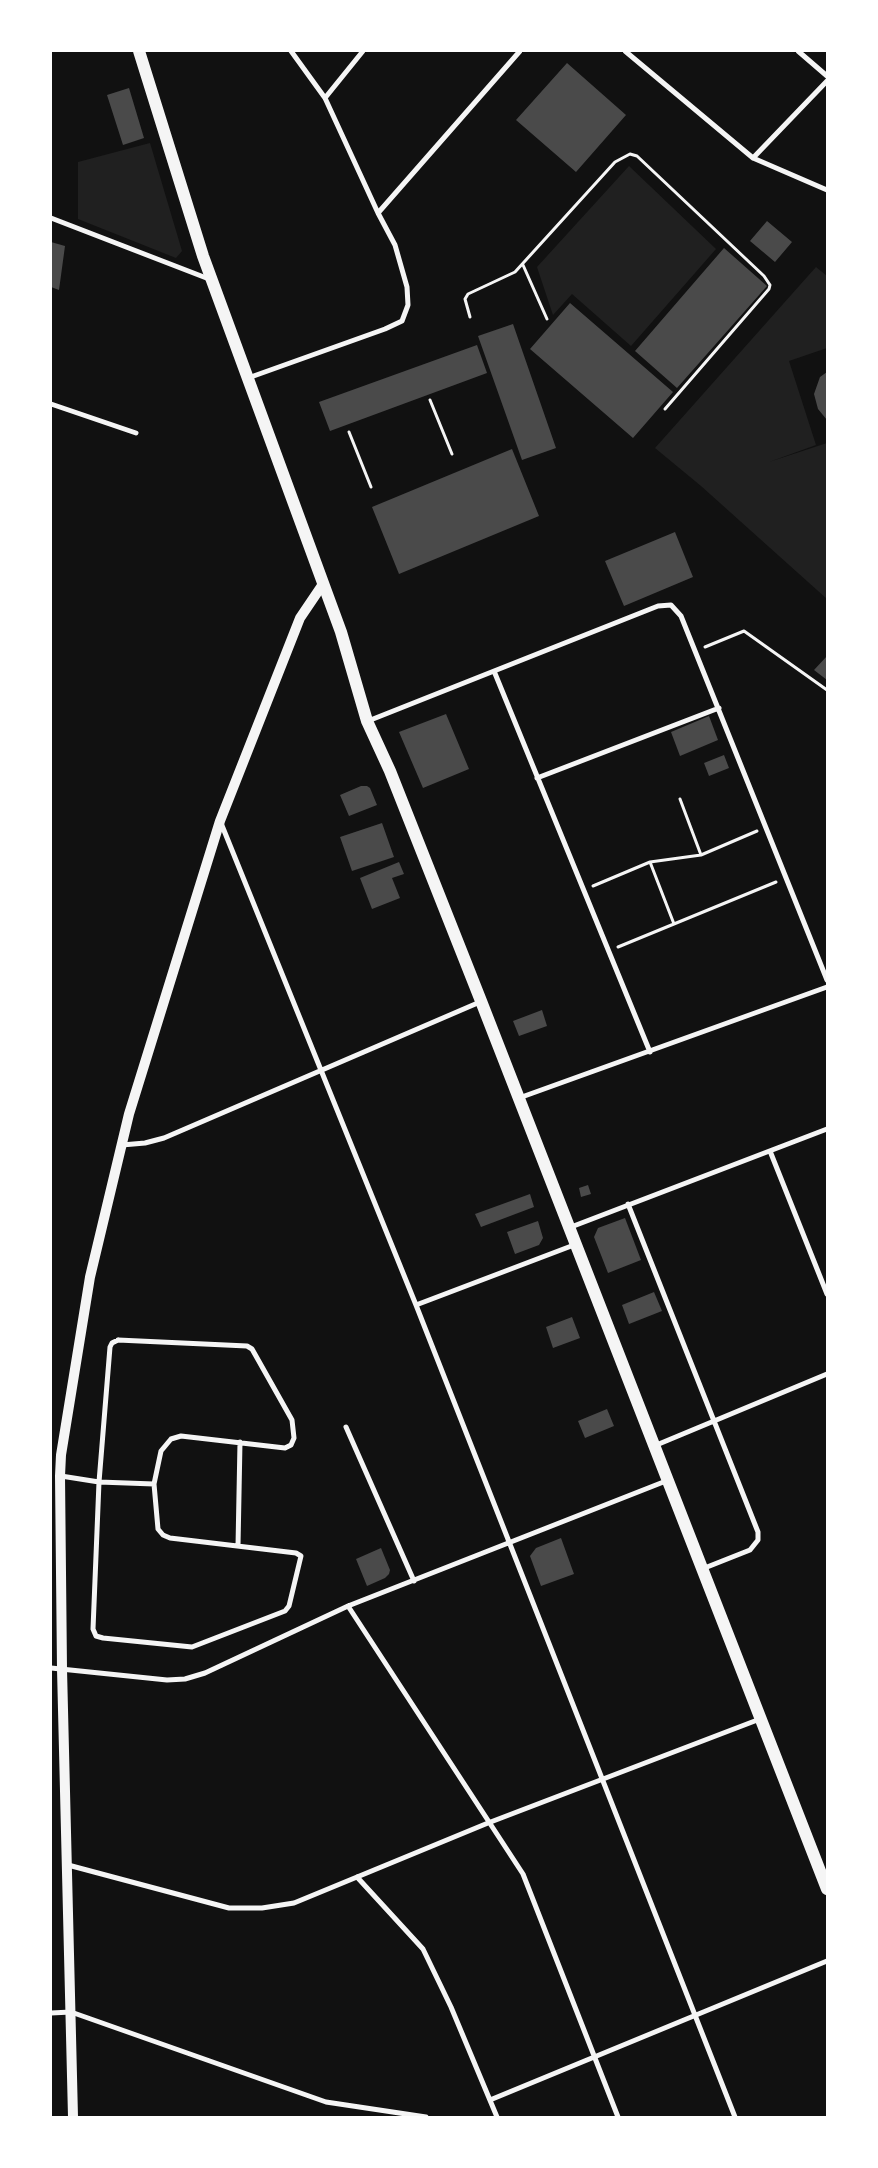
<!DOCTYPE html>
<style>
body{margin:0}
#map{position:relative;width:878px;height:2168px;overflow:hidden;background:#111;font-family:Arial,sans-serif}
canvas{display:block}
.frame{position:absolute;inset:0;border:52px solid #fff;pointer-events:none}
</style>
<div id="map">
<canvas width="878" height="2168"></canvas>
<div class="frame"></div>
</div>
<script>
const ctx = document.querySelector('canvas').getContext('2d');
ctx.lineJoin = 'round';
function fillPath(path, color) {
  ctx.fillStyle = color;
  ctx.fill(path, 'evenodd');
}
function shape(rows) {
  const path = new Path2D();
  for (const r of rows) {
    path.moveTo(r[0], r[1]);
    for (let i = 2; i < r.length; i += 2) path.lineTo(r[i], r[i + 1]);
  }
  return path;
}
function trace(path, color, width, dash) {
  ctx.strokeStyle = color;
  ctx.lineWidth = width;
  ctx.lineCap = dash ? 'butt' : 'round';
  ctx.setLineDash(dash || []);
  ctx.stroke(path);
}
fillPath(shape([
 [150,143,182,251,176,258,78,219,78,162],
 [629,166,716,249,631,346,572,294,553,315,537,267],
 [816,267,827,276,827,348,789,361,816,445,769,462,827,443,827,599,701,486,655,448]
]), '#202020');
fillPath(shape([
 [567,63,626,115,576,172,516,120],
 [129,88,144,138,123,145,107,95],
 [767,221,792,242,775,262,750,241],
 [51,242,65,246,59,290,51,287],
 [724,248,767,286,677,388,635,351],
 [570,303,673,392,633,438,530,349],
 [513,324,556,448,522,460,478,336],
 [477,345,487,373,330,431,319,402],
 [827,372,827,420,818,409,814,394,820,377],
 [512,449,539,516,399,574,372,507],
 [675,532,693,577,624,606,605,561],
 [827,656,827,680,814,670],
 [446,714,469,769,423,788,399,732],
 [709,716,718,740,680,756,671,732],
 [724,755,729,768,709,776,704,763],
 [361,786,367,786,370,788,377,805,349,816,340,795],
 [382,823,394,857,352,871,340,837],
 [399,862,404,874,392,878,400,898,372,909,360,878],
 [542,1010,547,1026,519,1036,513,1021],
 [588,1185,591,1194,581,1197,579,1188],
 [530,1194,534,1207,481,1227,475,1214],
 [625,1218,641,1260,608,1273,594,1237,598,1228],
 [538,1221,543,1238,539,1245,515,1254,507,1232],
 [654,1292,662,1311,629,1324,622,1305],
 [572,1317,580,1338,553,1348,546,1327],
 [607,1409,614,1426,585,1438,578,1421],
 [561,1538,574,1574,541,1586,530,1556,536,1548],
 [381,1548,390,1570,389,1574,385,1578,367,1586,356,1559]
]), '#4a4a4a');
trace(shape([
 [523,265,547,319],
 [470,317,465,299,468,294,515,272,615,162,630,154,637,156,764,276,770,285,769,289,665,409],
 [430,400,452,454],
 [349,432,371,487],
 [705,647,744,631,827,690],
 [680,799,701,855],
 [650,862,674,924],
 [593,886,650,862,701,855,757,831],
 [618,947,776,882]
]), '#f5f5f5', 3);
trace(shape([
 [291,51,325,98,378,213],
 [625,51,753,158,827,190],
 [798,51,827,76],
 [325,98,363,51],
 [753,158,827,81],
 [51,218,209,279],
 [248,378,385,329,402,321,408,305,407,287,395,245,378,213,520,51],
 [51,404,136,433],
 [494,671,650,1052],
 [368,721,658,606,671,605,681,616,827,980],
 [537,778,719,708],
 [221,823,416,1305,735,2117],
 [519,1098,827,987],
 [122,1145,145,1143,164,1138,480,1002],
 [770,1151,827,1294],
 [628,1204,758,1532,758,1540,750,1550,702,1569],
 [571,1227,827,1129],
 [416,1305,574,1245],
 [118,1340,247,1346,252,1349,292,1420,294,1438,291,1445,285,1448,181,1436,171,1439,161,1451,154,1484,158,1529,163,1535,170,1538,296,1553,301,1556,289,1606,285,1611,192,1647,103,1638,96,1636,93,1629,99,1482,110,1347,112,1343,118,1340],
 [346,1427,414,1581],
 [654,1446,827,1374],
 [61,1476,99,1482,154,1484],
 [238,1546,240,1442],
 [348,1606,523,1874,618,2117],
 [51,1668,167,1680,185,1679,205,1673,348,1606,666,1481],
 [68,1865,229,1908,262,1908,294,1903,488,1823,760,1719],
 [357,1877,423,1949,451,2007,497,2117],
 [51,2013,71,2012,326,2102,426,2117],
 [490,2100,827,1961]
]), '#f5f5f5', 5);
trace(shape([
 [73,2117,62,1669,60,1476,61,1455,90,1277,129,1114,220,821,300,618,323,584]
]), '#f5f5f5', 10);
trace(shape([
 [139,51,203,256,341,632,367,721,390,771,481,1001,827,1889]
]), '#f5f5f5', 12);
</script>
